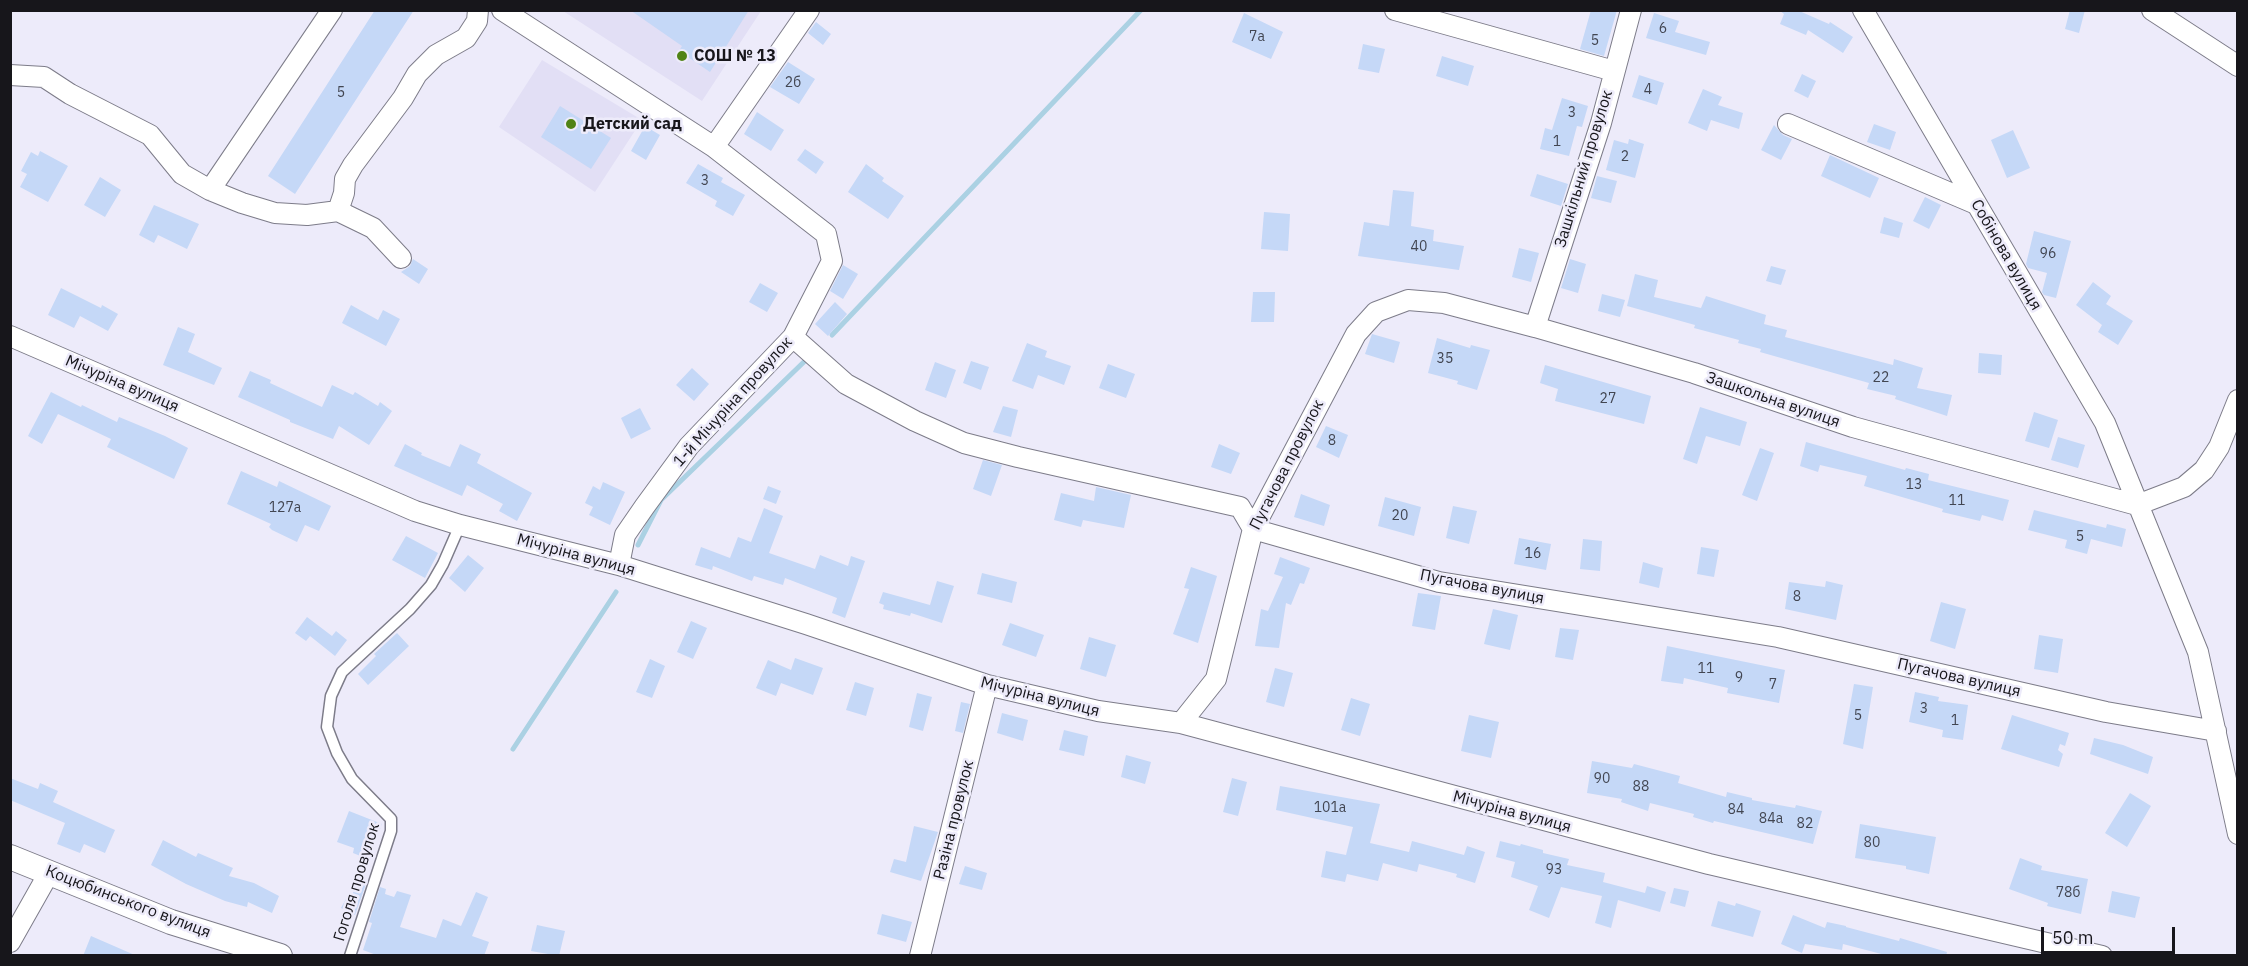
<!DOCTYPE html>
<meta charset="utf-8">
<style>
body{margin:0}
#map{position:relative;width:2248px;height:966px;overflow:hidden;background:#edebfa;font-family:"IBM Plex Sans",sans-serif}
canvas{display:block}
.frame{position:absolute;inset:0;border:12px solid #17161b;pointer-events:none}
.scale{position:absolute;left:2041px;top:927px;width:134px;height:27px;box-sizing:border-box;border:3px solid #17161b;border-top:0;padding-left:8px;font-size:18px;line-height:21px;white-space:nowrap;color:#17161b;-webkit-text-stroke:4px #edebfa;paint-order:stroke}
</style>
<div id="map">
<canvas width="2248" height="966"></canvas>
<div class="frame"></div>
<div class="scale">50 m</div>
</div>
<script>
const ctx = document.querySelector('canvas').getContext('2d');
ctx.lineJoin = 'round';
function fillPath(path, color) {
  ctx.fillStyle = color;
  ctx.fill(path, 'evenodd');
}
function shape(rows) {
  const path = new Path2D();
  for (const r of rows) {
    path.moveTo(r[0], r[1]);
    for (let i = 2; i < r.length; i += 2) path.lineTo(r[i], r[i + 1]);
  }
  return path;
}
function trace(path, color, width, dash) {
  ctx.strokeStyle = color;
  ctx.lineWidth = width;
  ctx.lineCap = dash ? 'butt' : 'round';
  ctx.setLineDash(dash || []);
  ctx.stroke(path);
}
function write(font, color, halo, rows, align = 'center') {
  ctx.font = font + ' "IBM Plex Sans",sans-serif';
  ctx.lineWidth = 5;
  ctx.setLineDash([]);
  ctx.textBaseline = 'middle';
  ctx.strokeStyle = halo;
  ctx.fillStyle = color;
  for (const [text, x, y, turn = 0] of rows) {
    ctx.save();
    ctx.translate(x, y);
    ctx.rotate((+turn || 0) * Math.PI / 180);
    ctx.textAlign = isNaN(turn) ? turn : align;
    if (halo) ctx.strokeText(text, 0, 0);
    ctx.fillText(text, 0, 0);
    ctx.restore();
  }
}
fillPath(shape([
 [563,11,761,11,702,101],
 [542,60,642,120,595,192,499,127]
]), '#e2dff5');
trace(shape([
 [832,335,1141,10],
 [638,545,661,500,809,357],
 [513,749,616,592]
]), '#abd1e3', 5);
fillPath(shape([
 [375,10,414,10,295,194,268,176],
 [630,10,749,10,710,72,679,51,682,46],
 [1591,10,1617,10,1604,56,1580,49],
 [1779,10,1797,10,1829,24,1830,22,1853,37,1843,53,1808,30,1806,35,1780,24,1784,14],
 [2070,10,2085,10,2079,33,2065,29],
 [1244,13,1283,32,1271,59,1232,42],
 [1654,13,1679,21,1675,32,1710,42,1706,55,1646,38],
 [816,22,831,34,823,45,808,33],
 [1363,44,1385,49,1379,73,1358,69],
 [1442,56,1474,66,1468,86,1436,76],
 [788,62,815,79,799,104,770,87],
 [1802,74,1816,81,1808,98,1794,91],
 [1639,75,1664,83,1657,105,1632,97],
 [1703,89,1722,97,1718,105,1743,113,1739,129,1711,120,1707,131,1688,123],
 [1562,98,1588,106,1582,127,1577,126,1569,156,1540,149,1545,128,1552,130],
 [560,106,611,138,591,169,541,137],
 [757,112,784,130,771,151,744,134],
 [1874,124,1896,132,1890,150,1867,142],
 [1774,125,1783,135,1792,139,1781,160,1761,150],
 [645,126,660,135,646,160,631,151],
 [2013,130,2030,168,2007,178,1991,140],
 [1629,139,1644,144,1635,178,1606,170,1614,140,1628,144],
 [805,149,824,162,816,174,797,160],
 [40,151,68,166,48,202,20,187,27,174,21,171,31,152,38,156],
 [1830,155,1879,178,1870,198,1821,176],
 [698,164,723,178,721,182,745,195,733,216,715,206,717,201,686,183],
 [866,164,884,178,882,181,904,196,888,219,848,192],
 [1537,174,1568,184,1561,206,1530,196],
 [1597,176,1617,181,1611,203,1591,198],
 [100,177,121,190,105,217,84,205],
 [1393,190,1414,192,1411,226,1434,230,1433,241,1464,246,1459,270,1358,256,1364,222,1389,226],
 [1925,197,1941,205,1929,229,1913,221],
 [154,205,199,224,187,249,158,235,154,243,139,235],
 [1264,212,1290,214,1288,251,1261,249],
 [1884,217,1903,223,1899,238,1880,233],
 [2034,231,2071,241,2056,298,2044,295,2042,292,2047,273,2028,268,2026,264],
 [1519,248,1539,253,1531,282,1512,277],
 [413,259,428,269,419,284,401,272,410,266],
 [1570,259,1586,264,1578,293,1561,288],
 [843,265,858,274,843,299,830,291],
 [1771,266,1786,270,1781,285,1766,281],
 [1635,274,1658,280,1654,297,1701,308,1706,296,1766,315,1764,324,1787,330,1785,337,1893,365,1894,359,1923,368,1917,388,1952,395,1947,416,1895,399,1896,396,1867,389,1869,383,1760,352,1761,349,1738,343,1739,340,1694,328,1695,325,1627,306],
 [2093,282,2111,296,2106,304,2133,321,2118,345,2098,332,2102,325,2076,305],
 [760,283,778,293,767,312,749,302],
 [61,288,101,308,102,305,118,314,108,331,80,316,74,328,48,315],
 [1253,292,1275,292,1274,322,1251,322],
 [1602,294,1625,300,1620,317,1598,311],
 [835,302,847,314,828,336,815,324],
 [351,305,378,320,383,310,400,319,386,346,342,323],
 [178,327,195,334,188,352,222,368,214,385,163,365],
 [1372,334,1400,342,1394,363,1365,354],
 [1437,338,1470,348,1471,345,1490,350,1477,390,1457,384,1458,381,1428,373],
 [1027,343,1047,351,1045,357,1071,366,1064,385,1038,375,1033,389,1012,381],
 [1979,353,2002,355,2001,375,1978,373],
 [971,361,989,367,981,390,963,383],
 [935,362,956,370,946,398,925,390],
 [1108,364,1135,374,1126,398,1099,388],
 [1545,365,1651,396,1644,424,1555,401,1558,389,1540,383],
 [692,368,709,384,694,401,676,385],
 [250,371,271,380,270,383,322,407,332,385,353,395,355,392,378,406,380,402,392,411,369,445,339,426,333,439,290,422,290,420,238,397],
 [51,392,81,407,82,405,117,422,119,417,165,436,188,448,174,479,107,447,111,439,58,414,42,444,28,436],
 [1003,406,1018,410,1011,437,993,432],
 [1700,407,1747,422,1740,446,1706,436,1697,464,1683,459],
 [640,408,651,429,631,439,621,418],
 [2034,412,2058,420,2049,448,2025,441],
 [1326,426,1348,435,1339,458,1316,447],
 [2058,437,2085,445,2078,468,2051,460],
 [1806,442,1905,470,1906,468,1929,474,1928,480,2009,500,2003,521,1982,515,1980,521,1942,512,1943,509,1864,486,1867,476,1820,465,1818,472,1800,466],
 [405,444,422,453,421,455,450,467,460,444,481,454,477,463,532,493,517,521,499,511,503,504,467,485,462,496,394,466],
 [1219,444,1240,453,1231,474,1211,467],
 [1760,448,1774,453,1757,501,1742,495],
 [983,460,1002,465,991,496,973,489],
 [241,471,277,487,279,481,331,506,319,531,305,525,297,542,272,530,269,527,271,524,227,504],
 [603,482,625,492,610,525,589,515,593,507,585,503,593,486,600,490],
 [768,486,781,491,776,504,763,499],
 [1096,487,1131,495,1124,528,1083,520,1081,527,1054,520,1061,493,1094,501],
 [1301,494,1330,505,1324,526,1294,517],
 [1385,497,1421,507,1414,536,1378,526],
 [1453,506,1477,511,1469,544,1446,538],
 [764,508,783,516,769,553,815,569,820,555,848,566,851,556,865,561,845,618,832,613,837,598,785,578,783,585,754,576,752,581,713,566,712,570,695,565,701,547,730,558,738,537,751,542],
 [2034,510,2106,528,2107,524,2126,529,2122,547,2091,539,2087,554,2065,548,2067,540,2028,530],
 [406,536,438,553,425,578,392,560],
 [1519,538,1551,544,1546,570,1514,564],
 [1583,539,1602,541,1600,571,1580,569],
 [1701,547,1719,550,1714,577,1697,574],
 [468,555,484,568,465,592,449,578],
 [1280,557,1310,568,1304,584,1300,583,1291,605,1286,603,1279,648,1255,646,1261,609,1268,611,1283,577,1274,574],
 [1643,562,1663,568,1659,588,1639,583],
 [1191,567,1217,576,1198,643,1173,634,1189,589,1184,588],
 [982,573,1017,582,1012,603,977,594],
 [937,581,954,586,942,623,911,613,910,616,883,609,884,605,879,603,883,592,930,605],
 [1826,581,1843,585,1836,620,1785,609,1789,582,1825,587],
 [1418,593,1441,596,1435,630,1412,626],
 [1941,602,1966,609,1955,649,1930,641],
 [1493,609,1518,615,1510,650,1484,644],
 [307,617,332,636,336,631,347,640,335,656,310,636,306,641,295,633],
 [691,621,707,628,693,659,677,652],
 [1010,623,1044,635,1036,657,1002,645],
 [1560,628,1579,630,1573,660,1555,657],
 [397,633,409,646,368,685,358,674,376,656,374,654],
 [2039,635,2063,639,2058,673,2034,669],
 [1089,637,1116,645,1106,677,1080,669],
 [1667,646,1785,670,1779,703,1727,693,1728,688,1684,678,1683,684,1661,681],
 [795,658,823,668,813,695,781,683,776,696,756,688,768,660,791,670],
 [650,659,665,666,652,698,636,692],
 [1275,668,1293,673,1284,707,1266,702],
 [855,682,874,688,866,716,846,710],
 [1854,684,1873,687,1863,749,1843,744],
 [1915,692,1939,697,1938,701,1968,705,1963,740,1942,737,1943,730,1909,722],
 [917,693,932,697,923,731,909,727],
 [1351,698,1370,704,1360,736,1341,730],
 [961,702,970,704,963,733,955,731],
 [1002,713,1028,720,1023,741,997,733],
 [1469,715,1499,722,1491,758,1461,751],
 [2012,715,2069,733,2065,746,2060,744,2058,750,2063,754,2059,767,2001,749],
 [1064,730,1088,736,1084,756,1059,750],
 [2094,738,2123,745,2153,757,2148,774,2090,754],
 [1126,755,1151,762,1145,784,1121,777],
 [1592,761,1632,768,1634,764,1680,776,1678,783,1726,797,1727,792,1752,798,1752,800,1795,808,1796,805,1822,811,1813,844,1714,821,1713,823,1693,817,1694,814,1650,803,1648,811,1621,802,1622,799,1587,793],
 [10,778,38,789,40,783,58,791,53,802,115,830,105,853,84,844,80,853,57,844,65,823,10,800],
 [1232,778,1247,782,1238,816,1223,812],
 [1280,786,1380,804,1370,843,1409,852,1412,841,1464,855,1467,846,1485,852,1475,883,1456,877,1457,874,1419,864,1417,872,1383,863,1378,881,1347,874,1345,882,1321,877,1326,851,1346,855,1353,827,1276,810],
 [2130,793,2151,806,2127,847,2105,833],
 [349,811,382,824,368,859,353,853,354,848,337,842],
 [1860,824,1936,837,1929,874,1906,869,1906,866,1855,858],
 [914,826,938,832,921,881,890,872,894,859,906,862],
 [163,840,196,857,198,853,233,868,229,876,254,883,279,896,272,913,248,902,247,907,225,901,186,884,151,865],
 [1500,841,1520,846,1521,844,1543,850,1543,853,1569,859,1567,865,1605,873,1603,882,1645,893,1647,886,1666,892,1660,912,1618,900,1611,928,1595,923,1602,896,1561,887,1549,918,1529,910,1538,886,1511,877,1515,862,1496,857],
 [2020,858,2042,866,2041,870,2088,879,2081,914,2047,906,2048,903,2009,889],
 [965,866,987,873,982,890,959,884],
 [356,881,366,884,355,915,341,908,348,895,352,897],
 [380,887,386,889,385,894,394,897,397,891,411,895,400,927,436,938,443,919,461,926,476,892,488,897,472,936,489,942,484,956,379,956,363,950,372,923,369,922],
 [1674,888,1689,891,1685,907,1670,903],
 [2112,891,2140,897,2135,918,2108,912],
 [1718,901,1735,906,1736,903,1761,911,1753,937,1711,926],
 [882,914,912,922,906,942,877,934],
 [1793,915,1825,928,1827,922,1846,926,1846,927,1899,941,1900,938,1947,952,1946,956,1889,956,1843,944,1842,950,1805,944,1802,953,1781,944],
 [537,925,565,931,559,956,531,951],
 [91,936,137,956,83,956]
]), '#c5d8f7');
const service = shape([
 [350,956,391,831,391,819,352,779,337,753,327,727,331,696,342,672,410,609,431,585,443,564,460,525]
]);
const minor = shape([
 [502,10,714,147,826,234,832,261,793,337,689,446,645,506,625,535,619,565],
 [1395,10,1614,71],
 [1863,10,2105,423,2198,652,2238,834],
 [2152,10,2238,66],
 [10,75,44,77,70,94,150,135,182,174,210,190,332,10],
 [1788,124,1976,204],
 [714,147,809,10],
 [210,190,242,203,275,213,307,215,338,211,344,193,345,179,353,165,403,98,417,74,436,55,466,38,477,21,478,10],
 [338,211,373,228,401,258],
 [1535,327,1601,123,1631,10],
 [10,336,415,511,460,525,619,565,806,624,987,685,1098,711,1181,723,1709,864,2102,956],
 [793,337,846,384,915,421,964,443,1018,457,1240,507,1253,529,1439,582,1778,637,2106,712,2216,731],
 [1181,723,1216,679,1253,529,1356,334,1376,312,1408,300,1444,303,1535,327,1694,373,1853,427,2137,505,2184,487,2204,470,2219,447,2238,400],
 [10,942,49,873],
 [920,956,987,685]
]);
const tertiary = shape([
 [10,857,171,922,280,956]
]);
trace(service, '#7d7c89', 13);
trace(minor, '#7d7c89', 22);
trace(tertiary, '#7d7c89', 26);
trace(service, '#fff', 10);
trace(minor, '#fff', 20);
trace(tertiary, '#fff', 24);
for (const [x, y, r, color] of [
 [682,56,6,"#508316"],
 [571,124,6,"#508316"]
]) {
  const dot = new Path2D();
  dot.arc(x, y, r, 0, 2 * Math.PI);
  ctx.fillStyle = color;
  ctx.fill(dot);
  trace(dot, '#edebfa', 2);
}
write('14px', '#424652', null, [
 ["6",1663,29],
 ["7а",1257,37],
 ["5",1595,41],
 ["2б",793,83],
 ["4",1648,90],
 ["5",341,93],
 ["3",1572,113],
 ["1",1557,142],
 ["2",1625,157],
 ["3",705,181],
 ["40",1419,247],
 ["96",2048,254],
 ["35",1445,359],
 ["22",1881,378],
 ["27",1608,399],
 ["8",1332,441],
 ["13",1914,485],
 ["11",1957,501],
 ["127а",285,508],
 ["20",1400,516],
 ["5",2080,537],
 ["16",1533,554],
 ["8",1797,597],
 ["11",1706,669],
 ["9",1739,678],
 ["7",1773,685],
 ["3",1924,709],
 ["5",1858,716],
 ["1",1955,721],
 ["90",1602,779],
 ["88",1641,787],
 ["101а",1330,808],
 ["84",1736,810],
 ["84а",1771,819],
 ["82",1805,824],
 ["80",1872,843],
 ["93",1554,870],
 ["78б",2068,893]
]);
write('bold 16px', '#17161b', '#edebfa', [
 ["СОШ № 13",694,56],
 ["Детский сад",583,124]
], 'left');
write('16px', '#17161b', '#edebfa', [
 ["Зашкільний провулок",1584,169,-73],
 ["Собінова вулиця",2006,255,60],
 ["Мічуріна вулиця",122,384,23],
 ["Зашкольна вулиця",1773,400,19],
 ["1-й Мічуріна провулок",733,402,-48],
 ["Пугачова провулок",1287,465,-63],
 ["Мічуріна вулиця",576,555,15],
 ["Пугачова вулиця",1482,587,11],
 ["Пугачова вулиця",1959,678,13],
 ["Мічуріна вулиця",1040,697,14],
 ["Мічуріна вулиця",1512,812,15],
 ["Разіна провулок",954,820,-76],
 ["Гоголя провулок",357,882,-73],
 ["Коцюбинського вулиця",128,902,21]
]);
</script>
